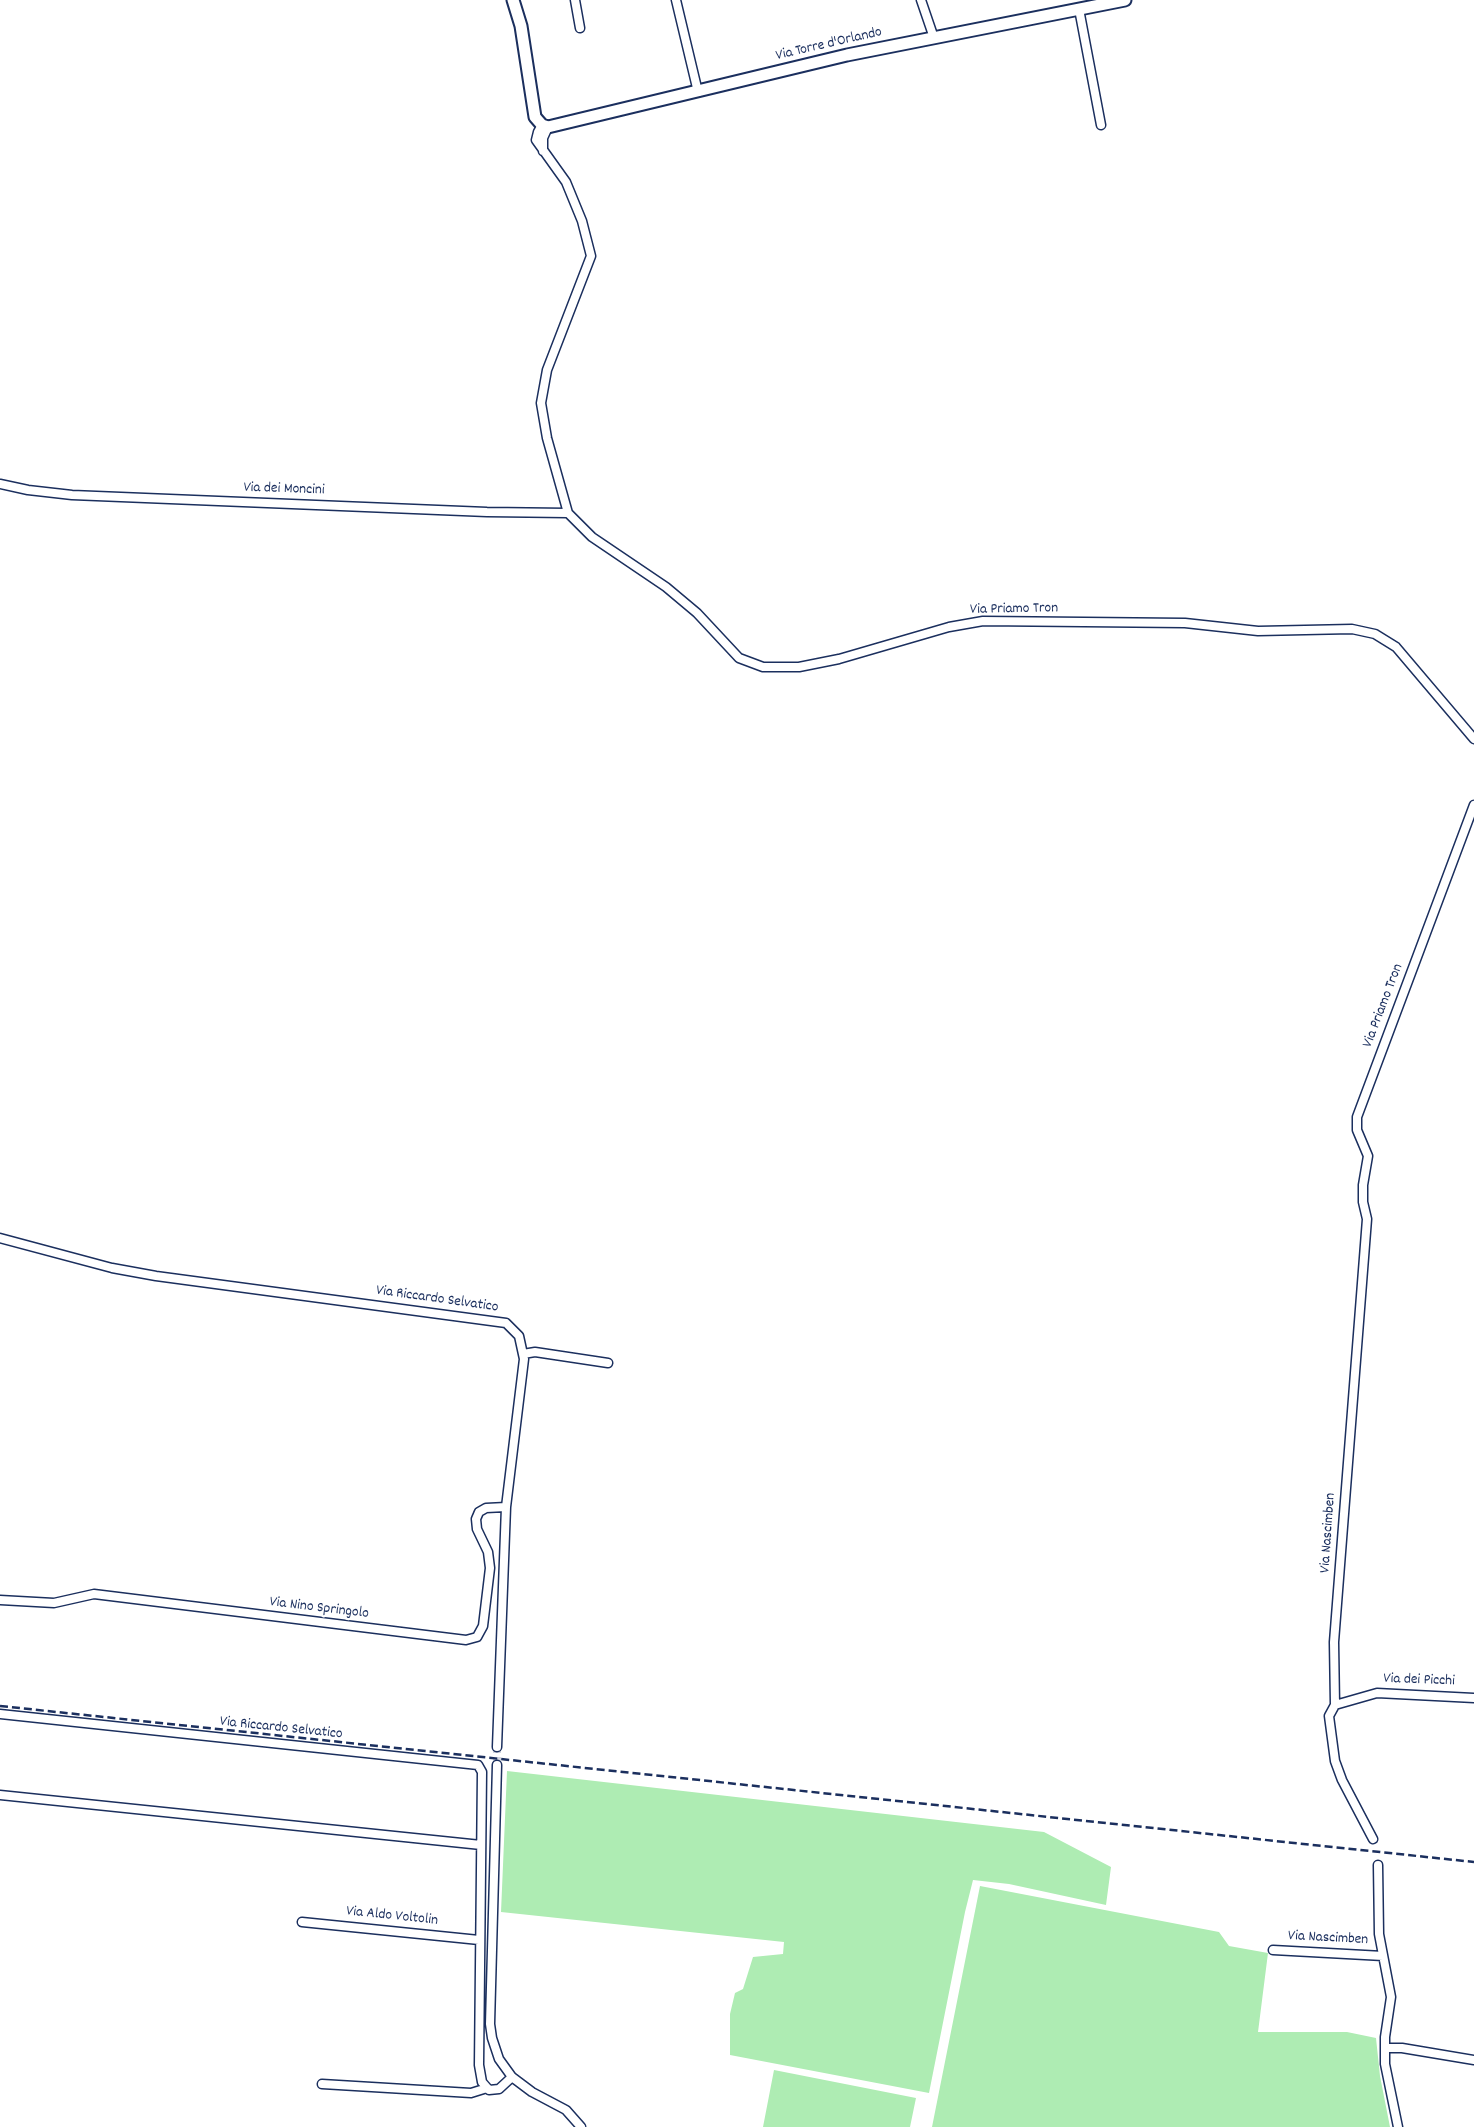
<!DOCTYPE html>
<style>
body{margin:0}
canvas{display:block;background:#fff}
</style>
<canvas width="1474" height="2127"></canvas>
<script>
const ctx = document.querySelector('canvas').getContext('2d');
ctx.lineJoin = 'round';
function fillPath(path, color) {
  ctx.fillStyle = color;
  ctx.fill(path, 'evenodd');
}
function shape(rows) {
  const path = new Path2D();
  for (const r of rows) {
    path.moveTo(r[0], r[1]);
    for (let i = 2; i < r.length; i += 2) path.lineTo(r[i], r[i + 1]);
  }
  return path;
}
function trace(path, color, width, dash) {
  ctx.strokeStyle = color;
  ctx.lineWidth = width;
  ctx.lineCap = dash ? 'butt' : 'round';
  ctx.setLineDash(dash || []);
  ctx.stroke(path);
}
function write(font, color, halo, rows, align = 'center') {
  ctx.font = font + ' Dekko,sans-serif';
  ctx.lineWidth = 4.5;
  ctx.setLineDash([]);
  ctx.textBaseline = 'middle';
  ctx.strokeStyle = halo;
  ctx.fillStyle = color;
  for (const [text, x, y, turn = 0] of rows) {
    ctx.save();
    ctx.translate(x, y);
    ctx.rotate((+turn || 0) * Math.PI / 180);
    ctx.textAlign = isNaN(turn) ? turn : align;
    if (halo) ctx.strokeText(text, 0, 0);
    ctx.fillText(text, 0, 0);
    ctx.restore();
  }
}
fillPath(shape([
 [507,1771,1044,1832,1111,1867,1106,1905,1009,1884,973,1880,965,1912,929,2093,730,2055,730,2014,735,1993,743,1989,753,1957,783,1954,784,1942,501,1912],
 [980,1886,1219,1932,1229,1946,1268,1953,1258,2032,1347,2032,1376,2038,1380,2076,1390,2127,932,2127],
 [774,2070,916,2098,910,2127,763,2127]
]), '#aeecb3');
trace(shape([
 [497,1765,497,1747]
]), '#d1d5df', 8, [8, 4]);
const street = shape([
 [575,0,580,28],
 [676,0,698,92],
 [921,0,934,38],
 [1079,9,1101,125],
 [542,125,538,132,536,140,566,182,582,221,591,256,547,370,541,403,547,438,568,513,592,537,666,587,697,613,739,658,763,667,799,667,839,659,949,627,983,621,1185,623,1258,631,1352,629,1375,634,1396,647,1474,739],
 [543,151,543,138,548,127],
 [0,484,28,490,72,495,487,512,568,513],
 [0,1238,112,1268,156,1276,506,1323,519,1336,524,1359,506,1507,497,1747],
 [523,1354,535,1352,608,1363],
 [0,1600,54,1603,94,1594,466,1640,477,1637,483,1626,490,1568,488,1552,477,1529,476,1519,479,1512,486,1508,506,1507],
 [1335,1705,1377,1693,1474,1698],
 [0,1714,478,1765,482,1772,479,2065,482,2082,489,2090,499,2089,512,2077],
 [497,1765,490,2024,492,2038,499,2059,512,2077,532,2092,566,2110,581,2127],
 [0,1795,481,1845],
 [1373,1839,1342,1780,1335,1761,1329,1716,1335,1705,1334,1642,1367,1219,1363,1202,1363,1185,1368,1156,1357,1130,1357,1117,1474,805],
 [1378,1865,1379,1934,1391,1997,1385,2037,1385,2064,1398,2127],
 [302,1922,479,1940],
 [1273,1950,1383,1956],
 [1385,2048,1402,2048,1474,2060],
 [322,2084,471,2093,487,2088]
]);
const secondary = shape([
 [513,0,521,26,535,117,542,125,548,127,847,55,1125,0]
]);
trace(street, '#1b2f5e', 11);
trace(secondary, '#1b2f5e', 15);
trace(street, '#fff', 8);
trace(secondary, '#fff', 11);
trace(shape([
 [0,1706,1474,1862]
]), '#1b2f5e', 2.5, [8, 4]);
write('15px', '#1b2f5e', '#fff', [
 ["Via Torre d'Orlando",829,45,-13],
 ["Via dei Moncini",284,490,2],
 ["Via Priamo Tron",1014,610,-1],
 ["Via Priamo Tron",1384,1006,-69],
 ["Via Riccardo Selvatico",437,1300,8],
 ["Via Nascimben",1329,1533,-86],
 ["Via Nino Springolo",319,1609,7],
 ["Via dei Picchi",1419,1681,2],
 ["Via Riccardo Selvatico",281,1729,6],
 ["Via Aldo Voltolin",392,1917,6],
 ["Via Nascimben",1328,1939,3]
]);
</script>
